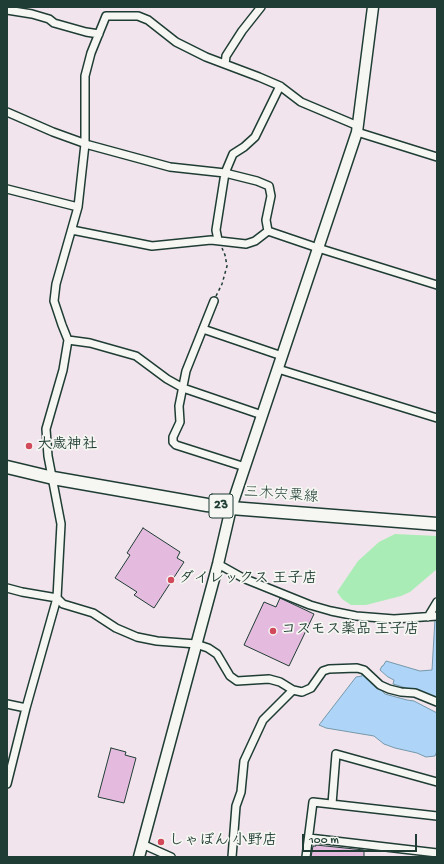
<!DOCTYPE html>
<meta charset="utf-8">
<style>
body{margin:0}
#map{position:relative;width:444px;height:864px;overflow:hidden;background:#f1e4ec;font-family:"Gochi Hand",sans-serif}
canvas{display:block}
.frame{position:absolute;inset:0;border:8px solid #1f3d34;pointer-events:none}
.scale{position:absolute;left:302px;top:834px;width:115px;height:18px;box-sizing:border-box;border:2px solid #1f3d34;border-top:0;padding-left:5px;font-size:12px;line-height:14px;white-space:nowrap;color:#1f3d34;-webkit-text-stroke:3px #f6f6f2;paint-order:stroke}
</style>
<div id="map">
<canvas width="444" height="864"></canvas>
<div class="frame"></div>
<div class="scale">100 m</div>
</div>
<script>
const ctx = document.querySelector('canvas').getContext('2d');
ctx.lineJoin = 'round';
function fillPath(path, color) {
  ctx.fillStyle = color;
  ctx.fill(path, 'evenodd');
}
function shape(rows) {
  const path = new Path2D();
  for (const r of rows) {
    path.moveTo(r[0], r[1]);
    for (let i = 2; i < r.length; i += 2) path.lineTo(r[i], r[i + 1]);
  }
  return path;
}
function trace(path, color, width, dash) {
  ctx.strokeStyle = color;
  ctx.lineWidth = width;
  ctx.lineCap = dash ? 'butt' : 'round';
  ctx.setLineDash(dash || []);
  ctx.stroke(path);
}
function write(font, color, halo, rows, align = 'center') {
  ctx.font = font + ' "Gochi Hand","Klee One",sans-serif';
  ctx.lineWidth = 3.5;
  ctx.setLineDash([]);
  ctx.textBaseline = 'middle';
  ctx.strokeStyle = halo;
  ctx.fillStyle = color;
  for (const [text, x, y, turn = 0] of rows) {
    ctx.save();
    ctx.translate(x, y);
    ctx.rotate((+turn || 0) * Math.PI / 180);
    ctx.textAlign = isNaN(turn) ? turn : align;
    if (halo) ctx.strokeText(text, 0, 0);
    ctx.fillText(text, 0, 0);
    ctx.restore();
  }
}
fillPath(shape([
 [395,534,437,536,437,569,410,592,401,596,366,605,351,605,342,599,337,592,358,561,379,542]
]), '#aaecb6');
const water = shape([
 [435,619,437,619,437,700,419,692,393,684,394,680,388,677,380,670,382,666,383,666,386,661,420,671,432,670,435,619],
 [362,673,365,677,369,676,385,694,407,700,414,701,437,713,437,751,435,756,426,757,417,753,395,748,384,744,374,736,326,728,319,725,356,677,362,676,362,673]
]);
fillPath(water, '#aed4f8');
trace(water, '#7598aa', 1);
const building = shape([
 [143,528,180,552,177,558,184,562,154,608,134,595,137,592,115,578,130,555,127,553,143,528],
 [280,598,314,614,289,666,244,645,264,602,276,607,280,598],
 [111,748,126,752,125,755,136,758,124,803,98,797,111,748],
 [316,845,364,850,364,857,311,857,313,846,316,846,316,845]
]);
fillPath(building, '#e5badf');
trace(building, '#1f3d34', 1);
const street = shape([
 [7,10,32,14,49,19,54,23,86,32,99,34],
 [225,64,226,56,242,31,261,7],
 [7,112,53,132,89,145,170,167,225,173,257,181,269,186,271,196,266,220,268,231],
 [357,132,437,157],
 [7,189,78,207],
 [72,230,152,246,211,240,246,244,255,241,268,231,318,248,437,285],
 [218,240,216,230,225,173,233,154,244,147,255,137,280,86],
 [214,301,186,371,179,406,180,422,173,437,173,442,176,445,245,467],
 [203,329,282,356],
 [68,340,90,343,136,356,167,379,183,388,262,415],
 [278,369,437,418],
 [218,564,243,578,310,605,331,611,356,616,394,619,437,616],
 [7,588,22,592,57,598,63,604,93,613,116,628,137,637,157,641,196,644,208,648,217,654,230,676,237,681,269,679,280,682,293,690,302,692,311,688,323,671,329,669,357,668,364,670,380,685,389,689,401,692,415,693,437,702],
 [428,617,437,602],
 [7,704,26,708],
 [7,784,26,708,57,598,61,524,48,456,46,429,63,370,68,340,62,325,54,301,56,284,78,207,85,144,85,76,91,53,106,16,138,16,148,20,176,42,206,57,259,77,280,86,301,102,358,126],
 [332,804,336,754,437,782],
 [309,838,437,853],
 [142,844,171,857],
 [232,857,236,806,241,792,244,761,263,720,293,690],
 [306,857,313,802,437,816]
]);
const secondary = shape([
 [139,857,218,564,231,508,357,132,373,7]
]);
const primary = shape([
 [7,467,53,478,207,505,231,508,437,524]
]);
trace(street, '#1f3d34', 10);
trace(secondary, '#1f3d34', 13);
trace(primary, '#1f3d34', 15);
trace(shape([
 [216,296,222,284,227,266,225,255,222,248]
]), '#1f3d34', 1.5, [3, 3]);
trace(street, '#f6f6f2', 7);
trace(secondary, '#f6f6f2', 10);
trace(primary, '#f6f6f2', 12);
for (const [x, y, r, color] of [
 [29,446,4,"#d1495b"],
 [171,580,4,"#d1495b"],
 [273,631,4,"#d1495b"],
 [161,842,4,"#d1495b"]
]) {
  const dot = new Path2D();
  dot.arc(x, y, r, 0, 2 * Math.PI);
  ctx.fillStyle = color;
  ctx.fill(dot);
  trace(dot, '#f6f6f2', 1.5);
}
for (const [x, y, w] of [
 [221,506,24]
]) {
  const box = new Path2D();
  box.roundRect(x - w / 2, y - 12, w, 24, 3);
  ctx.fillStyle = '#f6f6f2';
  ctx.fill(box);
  trace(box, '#1f3d34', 1);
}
write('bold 14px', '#1f3d34', null, [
 ["23",221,506]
]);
write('bold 15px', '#1f3d34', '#f6f6f2', [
 ["大歳神社",37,446],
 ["ダイレックス 王子店",179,580],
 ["コスモス薬品 王子店",281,631],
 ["しゃぼん 小野店",169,842]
], 'left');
write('15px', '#1f3d34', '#f6f6f2', [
 ["三木宍粟線",281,496,4]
]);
</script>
